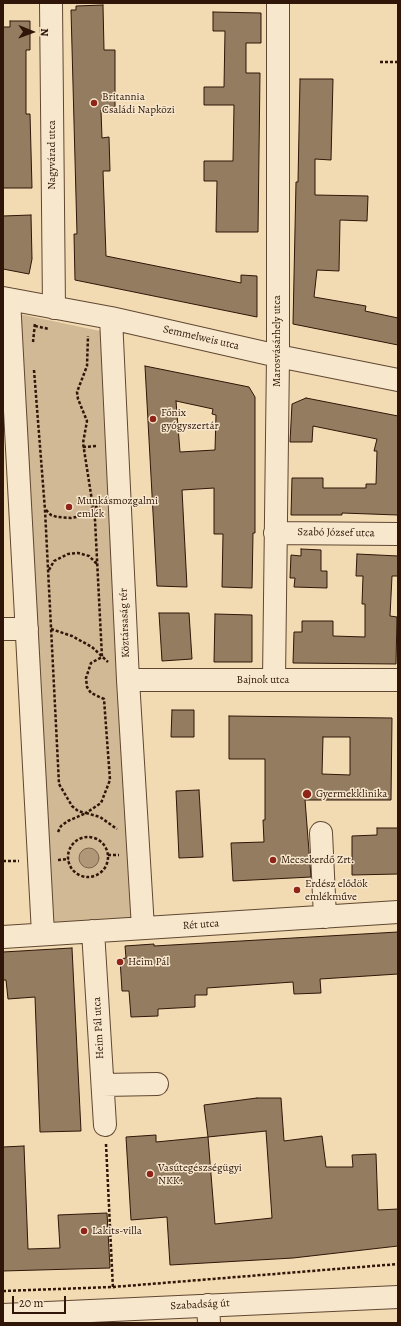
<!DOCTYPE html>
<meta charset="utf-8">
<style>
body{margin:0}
#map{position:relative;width:401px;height:1326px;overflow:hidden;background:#f2dab2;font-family:Alegreya,serif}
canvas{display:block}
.frame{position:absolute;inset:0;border:4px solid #2f1608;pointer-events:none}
.north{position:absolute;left:12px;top:12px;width:40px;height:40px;-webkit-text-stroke:3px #f7e7cd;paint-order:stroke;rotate:91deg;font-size:11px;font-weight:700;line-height:16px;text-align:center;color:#2f1608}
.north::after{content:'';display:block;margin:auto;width:14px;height:18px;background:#2f1608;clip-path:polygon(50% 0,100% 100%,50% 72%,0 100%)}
.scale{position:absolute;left:12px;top:1296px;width:54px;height:18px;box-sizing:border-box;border:2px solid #2f1608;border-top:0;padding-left:5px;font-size:12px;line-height:14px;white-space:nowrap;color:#2f1608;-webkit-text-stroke:3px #f7e7cd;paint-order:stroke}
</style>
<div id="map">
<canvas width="401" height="1326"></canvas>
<div class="frame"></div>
<div class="north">N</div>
<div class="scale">20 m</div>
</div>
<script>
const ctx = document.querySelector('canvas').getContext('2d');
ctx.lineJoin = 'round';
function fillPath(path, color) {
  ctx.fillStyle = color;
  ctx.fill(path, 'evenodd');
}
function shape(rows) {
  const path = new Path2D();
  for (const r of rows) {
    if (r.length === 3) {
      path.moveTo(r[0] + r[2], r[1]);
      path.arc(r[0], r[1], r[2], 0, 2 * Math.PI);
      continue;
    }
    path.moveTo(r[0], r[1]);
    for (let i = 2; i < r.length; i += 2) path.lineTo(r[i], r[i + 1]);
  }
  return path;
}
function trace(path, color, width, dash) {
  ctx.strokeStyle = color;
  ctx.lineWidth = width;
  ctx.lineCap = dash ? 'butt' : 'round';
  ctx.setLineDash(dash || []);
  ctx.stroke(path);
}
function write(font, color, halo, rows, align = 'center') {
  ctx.font = font + ' Alegreya,serif';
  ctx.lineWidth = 3;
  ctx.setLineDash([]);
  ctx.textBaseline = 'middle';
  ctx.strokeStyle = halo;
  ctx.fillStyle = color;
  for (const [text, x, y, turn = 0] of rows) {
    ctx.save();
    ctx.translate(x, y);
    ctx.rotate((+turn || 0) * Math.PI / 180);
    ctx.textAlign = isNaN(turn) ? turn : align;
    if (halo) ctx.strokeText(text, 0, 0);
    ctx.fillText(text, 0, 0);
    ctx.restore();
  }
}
fillPath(shape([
 [19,314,100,331,131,918,54,924]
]), '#d1b995');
const water = shape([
 [89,858,10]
]);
fillPath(water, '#b09778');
trace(water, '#7c634b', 1);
const building = shape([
 [103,5,104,50,115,50,115,110,101,110,102,138,109,137,110,171,103,171,106,256,241,283,241,275,257,276,257,317,75,280,74,234,77,234,71,10,76,10,76,6,103,5],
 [213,12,261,13,261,43,246,43,246,73,260,73,258,232,216,232,217,181,204,181,204,161,233,161,234,105,204,105,204,87,224,87,225,31,213,31,213,12],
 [10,21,30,21,30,50,26,50,26,114,30,114,32,188,3,188,3,27,10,27,10,21],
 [300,79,333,79,331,160,315,159,315,195,368,196,367,221,340,220,339,271,317,270,314,297,366,306,365,311,398,318,398,345,293,324,296,182,298,182,300,79],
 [31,215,32,259,29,274,3,269,3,216,31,215],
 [145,366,249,387,255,397,255,533,253,533,252,588,222,587,223,534,214,534,214,488,182,490,187,587,157,586,145,366],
 [176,401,213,409,212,414,216,415,215,450,180,452,176,401],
 [306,398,398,416,398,515,342,513,342,515,291,515,292,478,323,478,323,488,366,488,366,484,376,484,377,451,374,451,377,439,313,426,312,442,290,442,292,404,306,398],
 [301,549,321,550,321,571,327,571,327,588,294,587,295,578,290,578,291,555,301,556,301,549],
 [357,554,398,556,398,576,392,576,390,616,397,617,396,664,293,663,294,632,302,632,302,621,333,621,333,636,365,637,365,604,362,604,363,576,356,576,357,554],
 [159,613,189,613,192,659,162,661,159,613],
 [215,614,252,615,252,662,214,662,215,614],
 [172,710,194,710,194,737,171,737,172,710],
 [229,716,392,718,391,800,305,800,311,877,233,881,231,843,264,842,263,820,265,820,265,759,229,759,229,716],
 [323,737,350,737,350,775,322,774,323,737],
 [199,790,203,857,179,858,176,791,199,790],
 [377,828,398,828,398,874,352,875,352,836,377,835,377,828],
 [398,932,398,974,320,979,321,993,294,994,293,982,207,988,207,995,195,995,195,1007,158,1009,158,1016,131,1017,129,991,122,991,120,959,126,958,125,946,154,944,154,946,398,932],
 [72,948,81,1131,40,1132,35,997,8,999,6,980,3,980,3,952,72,948],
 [257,1098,281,1098,284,1141,322,1136,326,1167,353,1167,352,1155,376,1154,378,1210,398,1209,398,1246,293,1258,170,1265,167,1217,131,1220,126,1137,156,1135,156,1142,208,1137,204,1105,257,1098],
 [266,1131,272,1218,215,1224,208,1137,266,1131],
 [24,1146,28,1249,60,1248,58,1215,107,1213,110,1268,3,1271,3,1147,24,1146]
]);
fillPath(building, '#947c60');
trace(building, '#2f1608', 1);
const minor = shape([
 [51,3,54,308],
 [3,298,111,318,278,356,398,380],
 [9,299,43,934],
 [111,318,128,680,143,928],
 [275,533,398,534],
 [3,629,27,629],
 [128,680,398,680],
 [274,680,278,356,278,3],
 [321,833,325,917],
 [93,931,105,1125],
 [3,937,398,912],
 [103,1085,157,1084],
 [208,1305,209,1323],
 [3,1315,398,1297]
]);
trace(minor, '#604732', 24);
trace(shape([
 [380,62,398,62],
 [35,326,49,329],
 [33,342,35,323],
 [34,370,45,510,59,784,72,806,78,811,86,813,101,803,110,780,104,699,91,693,87,687,86,678,91,663,102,657,95,520,83,443,87,421,78,399,77,392,87,366,88,336],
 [83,447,97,446],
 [46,510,51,515,57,517,71,518,86,515,93,507,100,506],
 [49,570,54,561,68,554,78,553,89,556,97,564],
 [51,629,72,636,92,647,108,662],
 [58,832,61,826,68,821,86,813,100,817,117,829],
 [88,857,20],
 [108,855,119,855],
 [58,860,69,859],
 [3,861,19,861],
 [106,1144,113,1289],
 [3,1291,113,1287,398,1264]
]), '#2f1608', 2.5, [3, 2]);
trace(minor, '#f7e7cd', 22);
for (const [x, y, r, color] of [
 [94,103,4,"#8f2418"],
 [153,419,4,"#8f2418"],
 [69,507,4,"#8f2418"],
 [307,794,5,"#8f2418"],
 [273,860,4,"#8f2418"],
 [297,890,4,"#8f2418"],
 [120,962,4,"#8f2418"],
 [150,1174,4,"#8f2418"],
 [84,1231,4,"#8f2418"]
]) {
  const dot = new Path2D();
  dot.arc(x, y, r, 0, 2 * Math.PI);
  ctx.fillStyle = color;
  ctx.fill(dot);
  trace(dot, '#f7e7cd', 1.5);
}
write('11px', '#2f1608', '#f7e7cd', [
 ["Britannia",102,97],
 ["Családi Napközi",102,110],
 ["Főnix",161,413],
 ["gyógyszertár",161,426],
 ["Munkásmozgalmi",77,501],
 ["emlék",77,514],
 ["Gyermekklinika",316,794],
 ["Mecsekerdő Zrt.",281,860],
 ["Erdész elődök",305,884],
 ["emlékműve",305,897],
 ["Heim Pál",128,962],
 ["Vasútegészségügyi",158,1168],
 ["NKK.",158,1181],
 ["Lakits-villa",92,1231]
], 'left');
write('11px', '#2f1608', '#f7e7cd', [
 ["Nagyvárad utca",52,155,-90],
 ["Semmelweis utca",201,338,13],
 ["Marosvásárhely utca",277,341,-90],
 ["Szabó József utca",336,533,1],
 ["Köztársaság tér",125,623,-92],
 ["Bajnok utca",263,680],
 ["Rét utca",201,925,-4],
 ["Heim Pál utca",99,1028,-93],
 ["Szabadság út",200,1305,-3]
]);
</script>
